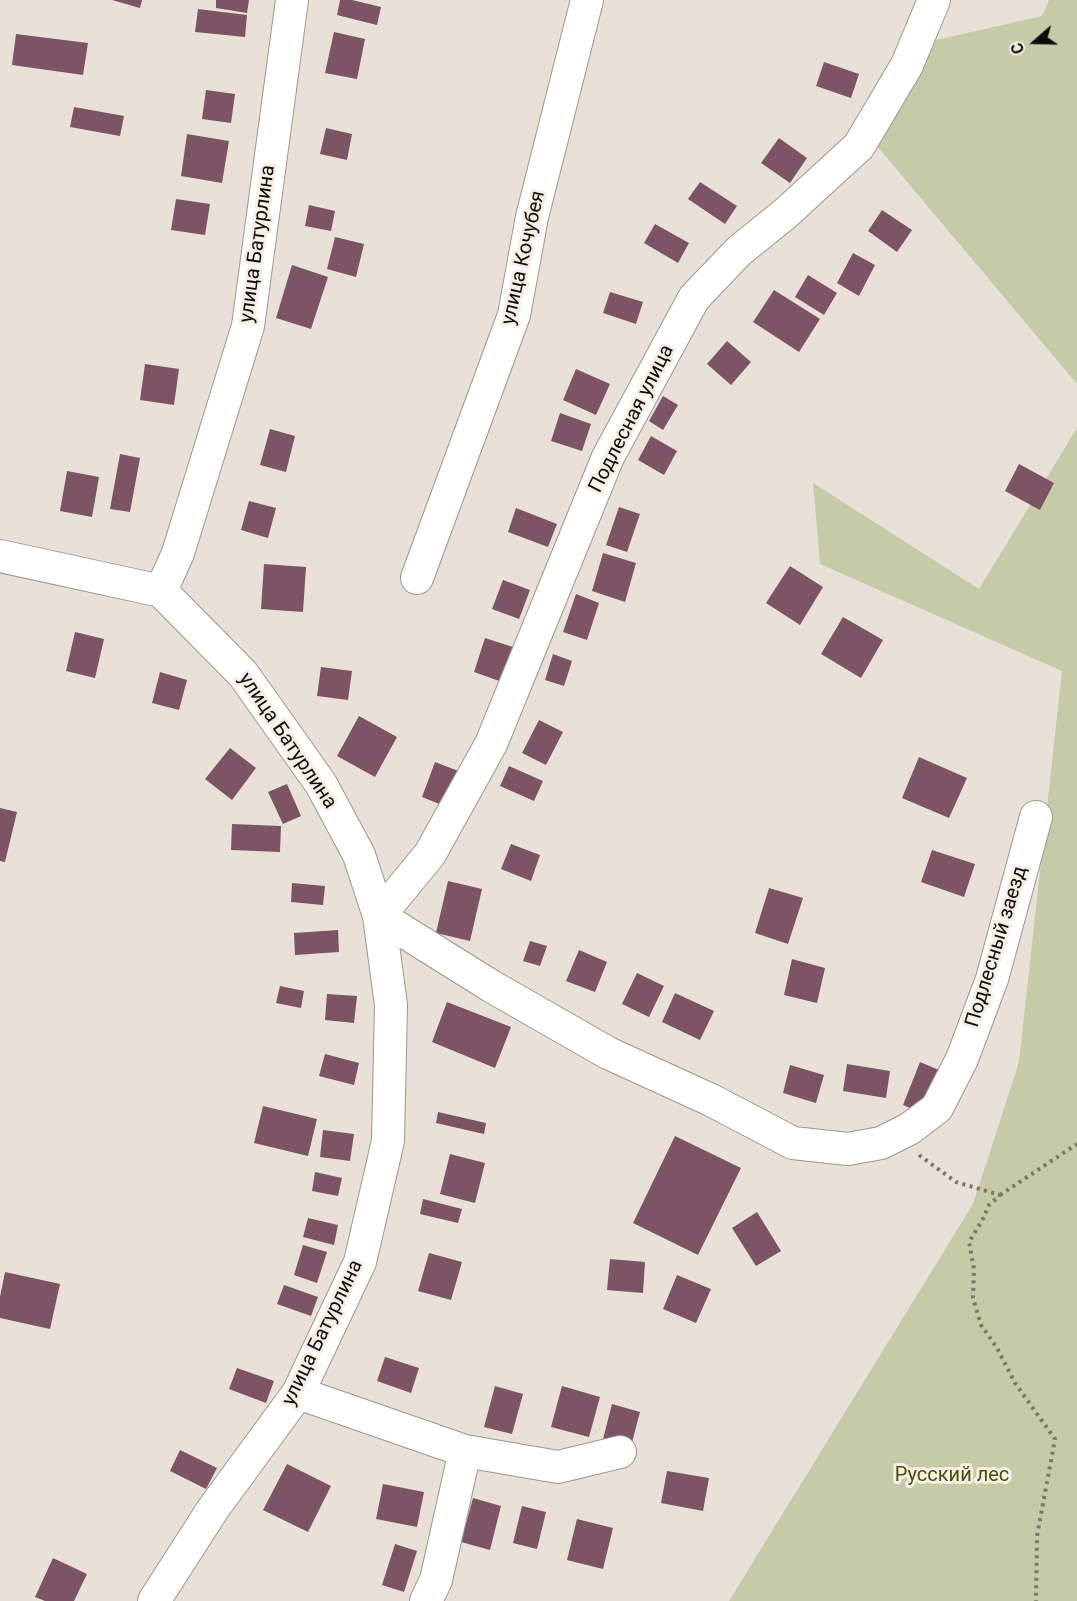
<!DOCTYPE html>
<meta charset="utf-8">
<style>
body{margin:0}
#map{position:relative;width:1077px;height:1601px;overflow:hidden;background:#e9e1d8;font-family:Roboto,sans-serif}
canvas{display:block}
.north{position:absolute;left:1005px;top:12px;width:60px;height:60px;-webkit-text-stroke:4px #f7efe5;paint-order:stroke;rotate:250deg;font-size:16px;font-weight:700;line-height:24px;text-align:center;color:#0e0c08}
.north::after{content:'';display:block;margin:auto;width:21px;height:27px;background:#0e0c08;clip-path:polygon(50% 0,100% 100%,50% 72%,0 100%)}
</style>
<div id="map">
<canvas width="1077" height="1601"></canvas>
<div class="north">С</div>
</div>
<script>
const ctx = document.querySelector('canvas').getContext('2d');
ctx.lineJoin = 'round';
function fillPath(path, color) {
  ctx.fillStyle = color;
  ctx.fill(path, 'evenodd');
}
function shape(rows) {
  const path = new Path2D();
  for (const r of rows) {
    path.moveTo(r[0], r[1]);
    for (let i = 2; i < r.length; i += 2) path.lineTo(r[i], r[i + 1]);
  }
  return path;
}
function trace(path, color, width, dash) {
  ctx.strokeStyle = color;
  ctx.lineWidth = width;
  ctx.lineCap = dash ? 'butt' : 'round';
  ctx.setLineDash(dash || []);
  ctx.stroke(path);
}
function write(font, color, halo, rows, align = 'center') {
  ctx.font = font + ' Roboto,sans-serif';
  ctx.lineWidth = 6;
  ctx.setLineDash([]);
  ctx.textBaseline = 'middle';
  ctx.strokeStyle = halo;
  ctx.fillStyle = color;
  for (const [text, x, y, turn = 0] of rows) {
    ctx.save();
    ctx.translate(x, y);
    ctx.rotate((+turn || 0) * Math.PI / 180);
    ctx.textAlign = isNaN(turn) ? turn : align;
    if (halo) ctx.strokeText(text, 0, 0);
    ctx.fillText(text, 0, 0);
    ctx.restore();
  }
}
fillPath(shape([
 [1049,0,1077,0,1077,384,877,146,923,43,1042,16],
 [1077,428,1077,1601,729,1601,973,1204,1019,1062,1062,671,820,564,813,483,979,589]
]), '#c4cba6');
fillPath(shape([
 [112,0,142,0,140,8],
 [216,0,249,0,247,13,216,8],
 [340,0,352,0,381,7,377,25,337,15],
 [198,9,247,15,245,37,195,32],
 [334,32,365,39,357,79,325,73],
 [16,34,88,43,83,75,12,65],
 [824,62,859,74,851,98,816,86],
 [206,90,235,94,231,123,202,119],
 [74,107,124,116,120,136,70,127],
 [326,128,352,134,347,160,320,154],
 [187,134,229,141,222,183,181,176],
 [779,138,807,158,790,183,761,163],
 [700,182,737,206,725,224,688,199],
 [176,199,210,204,205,235,171,230],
 [309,205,335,211,331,231,305,226],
 [882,210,912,230,897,252,868,231],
 [655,224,689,243,678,263,644,243],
 [335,237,364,244,356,277,327,269],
 [853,253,875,265,859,296,837,283],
 [292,265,328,277,311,329,276,318],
 [808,275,837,293,824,315,795,297],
 [774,290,820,319,799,352,753,322],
 [610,292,643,302,636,324,603,313],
 [727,341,751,362,731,385,707,364],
 [145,364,179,369,174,405,140,400],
 [576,369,610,384,596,415,563,400],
 [663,396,678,405,663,430,649,421],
 [560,413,591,424,582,451,551,441],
 [270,429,295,436,286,472,260,465],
 [651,436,677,451,664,475,638,460],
 [120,454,140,458,130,512,110,509],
 [1019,464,1054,483,1040,510,1005,491],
 [67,471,99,477,92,517,60,511],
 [249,501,276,508,268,538,241,530],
 [619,507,640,514,627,552,606,545],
 [516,508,557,524,548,547,508,532],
 [603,553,636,563,625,602,592,591],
 [264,564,306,567,303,612,261,609],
 [790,566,823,587,800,625,766,603],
 [503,580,530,590,519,619,492,609],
 [576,594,599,603,587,640,563,632],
 [843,617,883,640,861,678,821,654],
 [75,632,104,639,95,678,66,671],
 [485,638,513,647,502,682,474,672],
 [553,654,572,661,564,686,545,680],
 [321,667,352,671,348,700,317,696],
 [160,672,187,680,179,710,152,703],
 [359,716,397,737,375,777,337,756],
 [539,720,563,732,546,765,522,753],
 [230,748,256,768,232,800,205,779],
 [919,757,967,778,949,818,902,798],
 [435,762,461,772,447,807,422,797],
 [509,766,543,781,534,801,500,786],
 [287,784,301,816,283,824,268,792],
 [0,808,17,812,5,862,0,861],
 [232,824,281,826,280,852,231,850],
 [511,844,540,855,531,881,501,869],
 [932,850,975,864,964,897,921,882],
 [448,881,482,889,470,941,436,933],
 [292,883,325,886,323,905,291,902],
 [769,888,803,898,788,944,755,933],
 [338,930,339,952,295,955,294,933],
 [530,941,547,946,540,966,523,961],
 [579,950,607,962,595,992,566,981],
 [792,959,825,968,817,1003,784,995],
 [637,973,664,986,649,1017,622,1004],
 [280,986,304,991,301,1008,276,1003],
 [675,993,714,1011,700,1040,662,1022],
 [327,994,357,996,354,1023,325,1020],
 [447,1002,511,1027,495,1068,432,1042],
 [325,1054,359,1063,354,1085,319,1076],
 [920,1062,939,1070,921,1113,903,1105],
 [847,1064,890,1071,886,1098,843,1091],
 [790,1065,824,1075,816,1103,783,1093],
 [263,1106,317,1119,308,1156,254,1143],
 [438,1112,486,1123,484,1134,436,1123],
 [323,1130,354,1134,350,1161,320,1157],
 [675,1136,741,1168,698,1255,633,1223],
 [450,1154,485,1163,475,1203,440,1194],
 [315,1172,342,1178,338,1196,312,1191],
 [423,1199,462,1209,458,1223,420,1214],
 [757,1212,781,1251,756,1266,732,1228],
 [308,1218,338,1225,334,1245,303,1237],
 [303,1245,327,1252,317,1283,294,1275],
 [429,1253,462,1262,451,1300,418,1291],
 [610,1259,645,1262,643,1293,607,1290],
 [5,1272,60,1284,50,1329,0,1318,0,1297],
 [677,1275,711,1289,696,1323,663,1309],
 [284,1285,318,1297,311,1316,277,1304],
 [385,1357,419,1368,411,1393,377,1381],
 [237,1368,274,1381,266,1403,229,1389],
 [495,1386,523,1394,512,1434,484,1427],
 [562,1386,600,1397,589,1437,551,1427],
 [612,1404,640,1412,631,1446,603,1439],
 [180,1450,217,1468,206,1489,170,1471],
 [287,1464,331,1486,308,1532,263,1510],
 [667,1471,709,1478,703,1511,661,1503],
 [383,1484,424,1492,417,1527,376,1519],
 [473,1498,501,1506,490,1550,461,1542],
 [522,1506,546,1512,537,1549,513,1543],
 [577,1519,613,1528,603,1569,567,1560],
 [395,1544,417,1551,404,1592,382,1585],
 [53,1558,87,1574,74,1601,45,1601,35,1597]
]), '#7d5463');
const street = shape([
 [934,0,907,65,859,146,786,213,739,251,694,298,608,457,491,744,430,854,379,916,491,986,608,1053,711,1100,793,1143,848,1149,881,1143,909,1129,937,1108,962,1059,992,979,1036,817],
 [0,556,161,591],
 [417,578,514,315,532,217,587,0],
 [298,1393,465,1451,558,1467,620,1452],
 [154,1601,213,1509,298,1393,360,1262,388,1141,391,1005,379,916,359,855,321,784,243,674,161,591,178,553,248,326,292,0],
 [426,1601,436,1580,465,1451]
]);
trace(street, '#9d968d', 34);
trace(shape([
 [919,1155,956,1182,1000,1195,989,1205,983,1219,969,1242,974,1269,973,1298,981,1325,997,1348,1015,1383,1055,1439,1037,1536,1036,1601],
 [1000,1195,1077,1144]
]), '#7b766f', 4, [3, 4.5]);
trace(street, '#fff', 32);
write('20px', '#0e0c08', '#f7efe5', [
 ["улица Батурлина",258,244,-82],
 ["улица Кочубея",524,258,-77],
 ["Подлесная улица",632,419,-63],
 ["улица Батурлина",287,741,56],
 ["Подлесный заезд",997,947,-73],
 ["улица Батурлина",323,1333,-64]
]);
write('20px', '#484f0a', '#f7efe5', [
 ["Русский лес",952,1476]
]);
</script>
